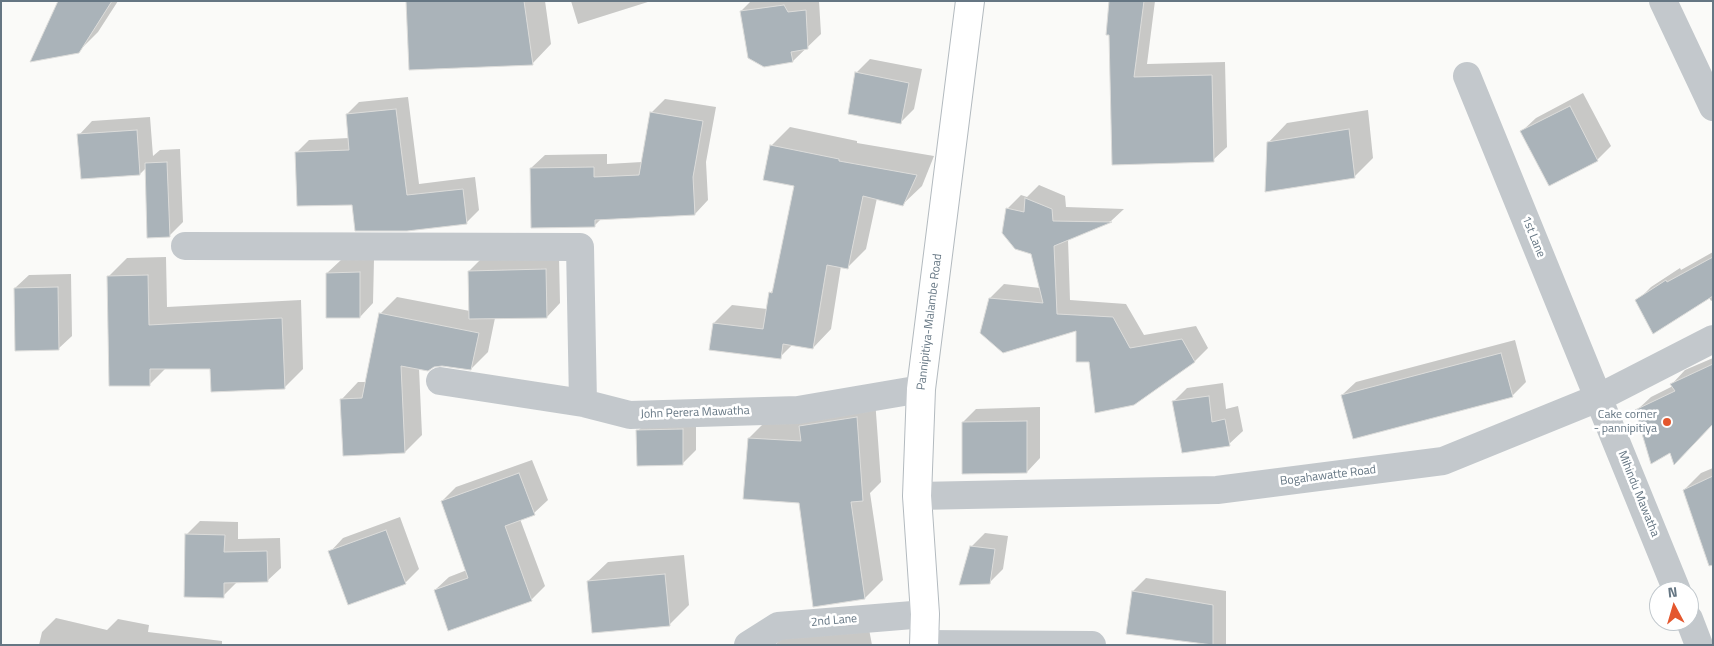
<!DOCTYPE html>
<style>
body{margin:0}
#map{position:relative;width:1714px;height:646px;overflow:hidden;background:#fafaf8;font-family:"Titillium Web",sans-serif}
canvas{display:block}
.frame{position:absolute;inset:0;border:2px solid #657683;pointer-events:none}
.north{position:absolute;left:1649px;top:581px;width:50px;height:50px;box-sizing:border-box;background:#fff;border:1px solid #c1c8cd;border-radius:50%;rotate:354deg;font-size:14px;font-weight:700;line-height:20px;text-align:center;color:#657683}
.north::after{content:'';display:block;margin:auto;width:18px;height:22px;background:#e4572e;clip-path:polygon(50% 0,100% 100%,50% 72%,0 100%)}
</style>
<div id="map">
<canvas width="1714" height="646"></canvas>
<div class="frame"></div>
<div class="north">N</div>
</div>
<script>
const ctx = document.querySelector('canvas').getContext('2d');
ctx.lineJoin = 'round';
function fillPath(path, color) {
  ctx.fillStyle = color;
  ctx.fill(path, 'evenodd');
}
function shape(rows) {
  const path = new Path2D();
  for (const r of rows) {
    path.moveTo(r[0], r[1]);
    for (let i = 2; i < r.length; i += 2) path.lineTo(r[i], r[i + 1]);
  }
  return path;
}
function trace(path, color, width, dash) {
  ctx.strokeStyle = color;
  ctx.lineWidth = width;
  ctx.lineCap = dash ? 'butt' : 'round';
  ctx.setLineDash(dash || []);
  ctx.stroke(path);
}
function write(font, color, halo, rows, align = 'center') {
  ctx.font = font + ' "Titillium Web",sans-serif';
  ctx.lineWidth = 5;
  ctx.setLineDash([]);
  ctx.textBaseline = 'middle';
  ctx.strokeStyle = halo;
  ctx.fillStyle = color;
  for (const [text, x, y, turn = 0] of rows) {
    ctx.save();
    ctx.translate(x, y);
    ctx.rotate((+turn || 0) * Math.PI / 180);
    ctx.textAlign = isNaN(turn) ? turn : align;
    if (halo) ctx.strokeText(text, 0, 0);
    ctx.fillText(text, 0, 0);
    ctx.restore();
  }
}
fillPath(shape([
 [59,1,118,1,98,32,78,52],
 [407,1,545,1,551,44,532,64],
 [571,1,651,1,578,24],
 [751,1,819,1,821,34,793,61,741,11],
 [1111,1,1155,1,1147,64,1225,62,1227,147,1213,160,1113,163],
 [870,59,922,69,914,109,900,123,856,73],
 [1583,93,1611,146,1597,160,1522,131,1536,118],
 [408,97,419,184,475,177,479,210,466,223,353,204,297,152,309,140,349,138,347,114,359,102],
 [665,99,716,107,706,162,708,200,695,214,601,219,594,226,531,168,545,155,607,154,607,164,642,162,651,113],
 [1368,110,1373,158,1354,177,1268,143,1287,123],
 [150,117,153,156,160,150,180,149,183,222,169,236,146,168,140,174,79,135,92,121],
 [790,127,857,141,857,143,934,156,922,186,903,204,877,198,866,249,847,268,841,266,831,329,813,348,793,344,780,357,714,323,732,305,767,309,770,293,775,288,796,185,771,146],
 [1039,185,1065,196,1066,207,1124,209,1111,221,1068,239,1070,300,1126,304,1144,335,1196,326,1208,348,1194,362,1090,360,1077,329,990,298,1004,284,1040,288,1032,253,1007,209,1021,195,1027,197],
 [1713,252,1713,300,1711,301,1709,297,1637,301,1651,287,1680,268,1681,270],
 [559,256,560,303,547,317,495,318,488,352,471,369,442,364,419,368,422,435,405,452,342,399,358,382,367,382,380,314,397,297,470,311,469,271,483,257],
 [166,257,167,307,301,300,303,369,284,388,211,368,166,368,150,384,108,277,127,258],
 [374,259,373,303,360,317,327,273,341,260],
 [71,274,72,336,58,349,15,288,29,275],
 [1515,340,1526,382,1512,396,1342,395,1356,382],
 [1713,358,1713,423,1671,451,1637,410,1651,397,1673,386,1672,384,1685,370],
 [1223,383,1226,409,1238,406,1243,431,1229,444,1173,402,1187,388],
 [875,399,881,482,870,493,883,580,865,598,800,502,749,438,767,420],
 [1040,407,1040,458,1027,472,963,422,976,409],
 [696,416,696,450,682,464,638,431,651,417],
 [532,460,548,500,534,513,520,519,545,586,531,600,435,590,449,577,467,570,442,501,456,487],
 [1713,468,1713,552,1684,490,1701,473],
 [400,517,419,569,405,583,330,552,343,538],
 [200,521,238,522,238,539,280,538,281,568,267,581,237,582,223,596,186,535],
 [985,533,1008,536,1003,569,989,583,971,547],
 [684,555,689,605,669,625,588,581,608,562],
 [1146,578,1226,591,1226,645,1206,645,1133,591],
 [56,618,107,630,118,619,149,625,148,632,222,641,222,645,39,645,42,632],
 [869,629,872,645,775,645,786,634]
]), '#0003');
const building = shape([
 [58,1,112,1,79,53,30,62,58,1],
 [406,1,524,1,533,65,409,70,406,1],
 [1109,1,1144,1,1134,77,1212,75,1214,162,1112,165,1109,35,1106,35,1109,1],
 [784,5,788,12,806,10,808,49,791,52,793,62,764,67,748,58,740,11,784,5],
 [855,72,909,83,901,124,848,114,855,72],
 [1570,106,1598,161,1549,186,1520,131,1570,106],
 [396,109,407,195,463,189,467,224,407,231,355,231,352,205,297,206,295,152,349,150,346,114,396,109],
 [650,112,703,121,693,177,695,215,595,220,595,227,531,228,530,168,594,167,594,177,639,175,650,112],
 [1349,129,1355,178,1265,192,1267,142,1349,129],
 [137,130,140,175,81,179,77,134,137,130],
 [770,145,839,159,839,161,917,175,903,206,863,196,848,269,827,265,813,349,783,344,781,359,709,350,713,323,763,329,769,292,772,293,794,186,763,180,770,145],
 [167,162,170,237,147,238,145,163,167,162],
 [1025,198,1052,209,1053,221,1112,222,1054,246,1057,314,1113,317,1130,348,1182,339,1195,362,1134,405,1095,413,1089,362,1076,362,1076,331,1003,353,980,333,989,298,1043,303,1031,254,1015,249,1002,233,1006,208,1024,212,1025,198],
 [1713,257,1713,296,1653,334,1635,300,1666,280,1667,282,1713,257],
 [546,269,547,318,469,319,468,271,546,269],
 [360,272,360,318,326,318,326,273,360,272],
 [148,275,149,325,282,318,285,389,211,392,210,369,150,369,150,386,109,386,107,276,148,275],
 [58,287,59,350,15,351,14,288,58,287],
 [379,313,479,333,471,370,442,366,434,367,428,371,401,366,405,453,343,456,340,399,362,398,379,313],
 [1501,353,1513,397,1353,439,1341,395,1501,353],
 [1713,364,1713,424,1674,465,1670,453,1651,464,1635,410,1675,391,1670,384,1713,364],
 [1209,396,1212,422,1225,419,1230,446,1182,453,1172,401,1209,396],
 [857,417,863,501,851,502,865,599,813,607,799,503,743,499,748,438,801,441,799,426,857,417],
 [1027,421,1027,473,962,474,962,422,1027,421],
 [683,429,683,465,637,466,636,430,683,429],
 [519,473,535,515,505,526,532,601,448,631,434,590,468,578,441,501,519,473],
 [1713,476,1713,565,1709,566,1683,490,1713,476],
 [386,530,406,584,348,605,328,551,386,530],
 [185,534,225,535,224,552,267,551,268,582,224,583,224,598,184,597,185,534],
 [970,546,995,549,990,584,959,585,970,546],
 [665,574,670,626,592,633,587,581,665,574],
 [1132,591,1213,605,1213,645,1126,634,1132,591]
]);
fillPath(building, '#aab3b9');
trace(building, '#dcdcda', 1);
const secondary = shape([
 [924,645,925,614,917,496,921,389,970,1]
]);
trace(secondary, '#b3babf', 30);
trace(shape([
 [1663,1,1713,107],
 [1467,76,1677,591],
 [185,246,580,247,583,403],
 [440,381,583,403,630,415,798,410,921,389],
 [917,496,1217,490,1443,461,1598,398,1713,339],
 [1689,619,1699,645],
 [924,644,1092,645],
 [748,645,778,626,925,614]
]), '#c3c8cc', 28);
trace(secondary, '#fff', 28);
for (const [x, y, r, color] of [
 [1667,422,5,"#e4572e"]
]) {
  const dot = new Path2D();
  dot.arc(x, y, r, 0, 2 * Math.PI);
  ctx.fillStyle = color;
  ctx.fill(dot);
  trace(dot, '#fff', 2);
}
write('12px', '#657683', '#fff', [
 ["1st Lane",1533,237,68],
 ["Pannipitiya-Malambe Road",930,322,-83],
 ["John Perera Mawatha",695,413,-2],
 ["Bogahawatte Road",1328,476,-7],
 ["Mihindu Mawatha",1638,494,68],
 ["2nd Lane",834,621,-5]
]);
write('12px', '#657683', '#fff', [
 ["Cake corner",1657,415],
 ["- pannipitiya",1657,429]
], 'right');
</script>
